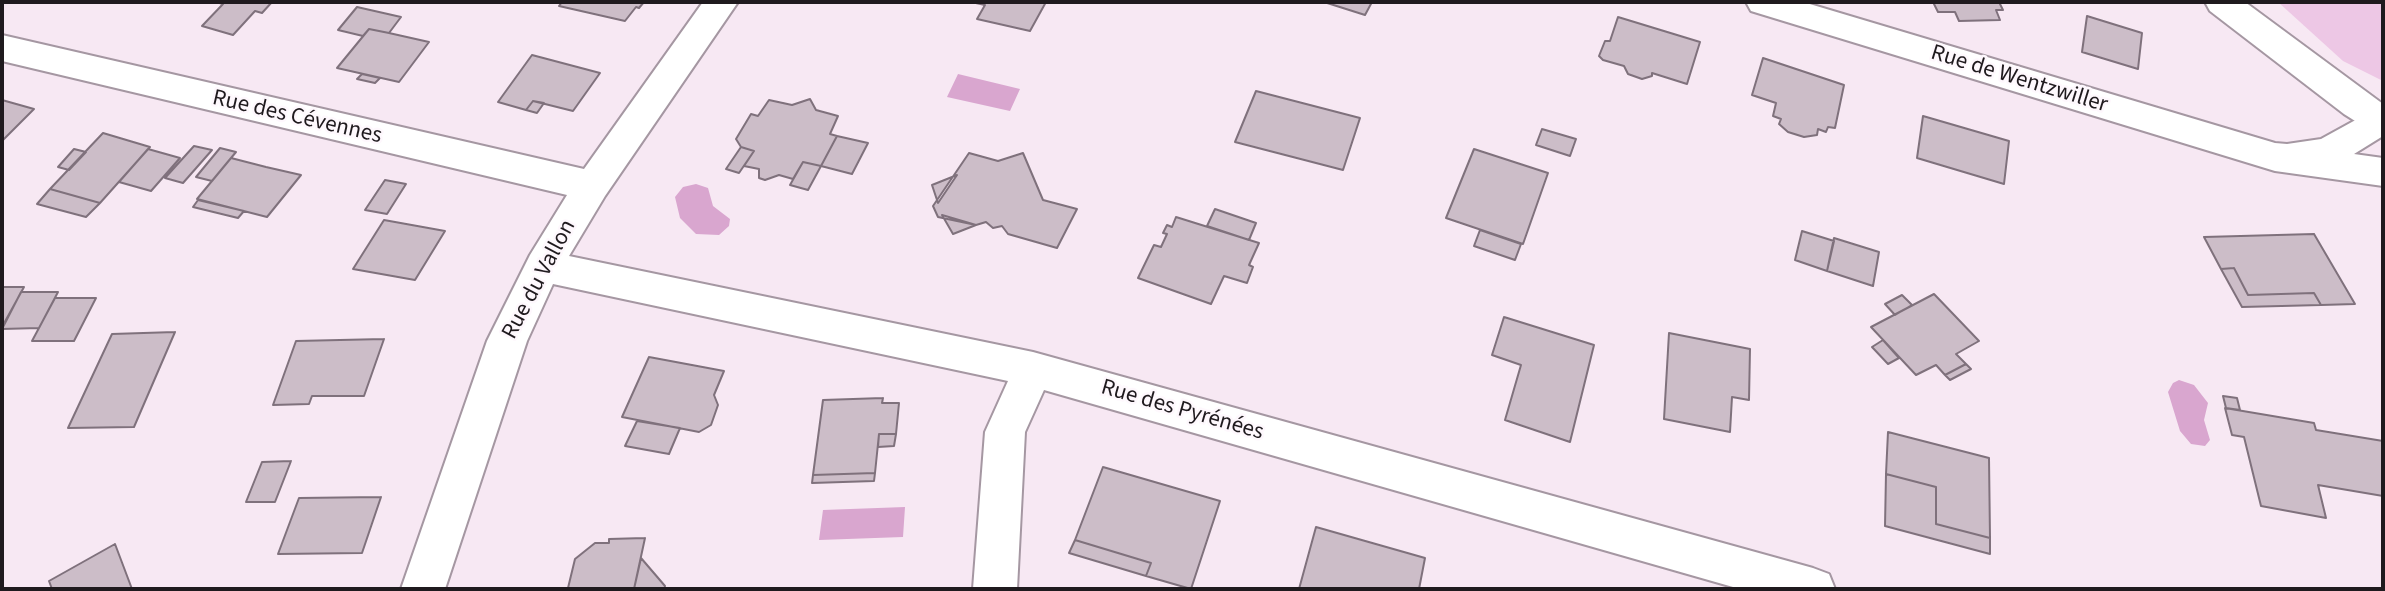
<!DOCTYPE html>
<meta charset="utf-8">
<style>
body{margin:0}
#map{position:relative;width:2385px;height:591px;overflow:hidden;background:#f7e8f3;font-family:"Source Sans 3",sans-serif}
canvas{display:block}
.frame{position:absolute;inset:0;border:4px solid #1f1a1e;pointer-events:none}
</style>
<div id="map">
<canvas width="2385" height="591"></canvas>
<div class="frame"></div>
</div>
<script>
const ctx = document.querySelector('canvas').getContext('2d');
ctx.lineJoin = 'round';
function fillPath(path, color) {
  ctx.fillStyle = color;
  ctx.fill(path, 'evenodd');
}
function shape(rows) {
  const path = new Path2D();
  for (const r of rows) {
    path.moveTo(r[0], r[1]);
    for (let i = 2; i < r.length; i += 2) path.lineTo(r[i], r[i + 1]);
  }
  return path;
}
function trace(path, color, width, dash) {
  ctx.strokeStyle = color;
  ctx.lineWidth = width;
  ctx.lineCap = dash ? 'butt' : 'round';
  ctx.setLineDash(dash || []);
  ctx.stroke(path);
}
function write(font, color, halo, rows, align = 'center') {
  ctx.font = font + ' "Source Sans 3",sans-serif';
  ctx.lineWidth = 5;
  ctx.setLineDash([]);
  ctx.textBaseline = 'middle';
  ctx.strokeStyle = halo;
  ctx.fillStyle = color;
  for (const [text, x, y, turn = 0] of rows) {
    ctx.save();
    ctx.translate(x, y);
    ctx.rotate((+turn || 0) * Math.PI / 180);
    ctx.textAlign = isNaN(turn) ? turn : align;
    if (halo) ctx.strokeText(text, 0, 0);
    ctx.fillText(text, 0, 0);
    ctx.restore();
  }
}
fillPath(shape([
 [2278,2,2383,2,2383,81,2343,61]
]), '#edc7e5');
fillPath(shape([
 [958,74,1020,89,1010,111,947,97],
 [696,184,708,188,713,206,730,219,729,226,719,235,696,234,680,218,675,197,683,187],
 [2179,380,2194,385,2208,403,2204,420,2210,440,2205,446,2191,444,2180,431,2168,392,2173,383],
 [905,507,903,537,819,540,823,510]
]), '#d9a6cf');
const building = shape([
 [216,2,272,2,262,13,255,11,233,35,202,26,223,4,216,2],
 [562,2,644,2,639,8,636,7,625,21,559,6,562,2],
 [971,2,1046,2,1030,31,977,19,985,5,971,2],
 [1324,2,1372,2,1365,15,1324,2],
 [1933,2,1999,2,2003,10,1996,10,2000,20,1959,21,1955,12,1938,12,1933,2],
 [357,7,401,17,389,33,369,29,363,36,338,30,357,7],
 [2087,16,2142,33,2138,69,2082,52,2087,16],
 [1618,17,1700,42,1687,84,1652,73,1652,76,1642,79,1628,74,1624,66,1603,60,1599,56,1605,41,1610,41,1618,17],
 [369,29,389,33,429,42,399,82,337,68,369,29],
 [532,55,600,73,573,111,533,101,526,110,498,102,532,55],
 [1763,58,1844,85,1835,128,1828,127,1826,132,1818,129,1817,135,1804,137,1788,132,1779,124,1781,119,1773,116,1776,103,1752,95,1763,58],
 [362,74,380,78,375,83,357,79,362,74],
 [1256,91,1360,118,1343,170,1235,142,1256,91],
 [810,99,816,110,838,116,830,134,837,136,821,166,803,162,793,179,779,175,765,180,759,178,759,169,744,166,754,151,741,147,736,139,751,114,758,116,769,100,792,105,810,99],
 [2,100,34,109,2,141,2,100],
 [533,101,544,103,537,113,526,110,533,101],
 [1923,116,2009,141,2004,184,1917,158,1923,116],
 [1542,129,1576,139,1570,156,1536,145,1542,129],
 [103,133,150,147,100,203,50,189,103,133],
 [837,136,868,143,852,174,821,166,837,136],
 [194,146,212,150,183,183,165,178,194,146],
 [741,147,754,151,739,173,726,169,741,147],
 [220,148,236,152,212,181,196,177,220,148],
 [74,149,86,152,69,170,58,167,74,149],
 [148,149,180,158,151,191,119,182,148,149],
 [1474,149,1548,173,1523,244,1446,218,1474,149],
 [969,153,998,161,1023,153,1043,200,1077,209,1057,248,1008,234,1002,226,993,228,986,222,976,225,938,217,933,206,969,153],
 [231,158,266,167,301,175,267,217,197,199,231,158],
 [803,162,821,166,808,190,790,185,803,162],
 [957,175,938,203,932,185,957,175],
 [385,180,406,184,387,214,365,210,385,180],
 [50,189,100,203,86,217,37,204,50,189],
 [198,200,244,211,238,218,193,207,198,200],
 [1215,209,1256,223,1249,240,1207,226,1215,209],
 [942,215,976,225,953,234,942,215],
 [1176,217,1259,243,1249,265,1253,267,1247,283,1224,276,1211,304,1138,278,1154,245,1161,247,1167,234,1163,233,1167,225,1172,227,1176,217],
 [384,220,445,231,415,280,353,269,384,220],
 [1480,230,1521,244,1515,260,1474,246,1480,230],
 [1802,231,1834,241,1827,271,1795,260,1802,231],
 [2314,234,2355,304,2321,305,2314,293,2248,295,2234,268,2221,269,2204,237,2314,234],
 [1834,238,1879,252,1873,286,1827,271,1834,238],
 [2234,268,2248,295,2314,293,2321,305,2242,307,2221,269,2234,268],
 [2,287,24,287,2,327,2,287],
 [21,292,58,292,39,328,2,329,21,292],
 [1934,294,1979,341,1956,354,1966,364,1945,375,1936,365,1916,375,1871,327,1934,294],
 [1902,295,1912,305,1895,315,1885,304,1902,295],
 [55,298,96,298,74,341,32,341,55,298],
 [1504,317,1594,345,1570,442,1505,420,1521,365,1492,355,1504,317],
 [175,332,134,427,68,428,112,334,175,332],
 [1669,333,1750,349,1749,400,1732,397,1730,432,1664,419,1669,333],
 [384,339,364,396,312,396,309,404,273,405,296,341,384,339],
 [1883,340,1899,358,1888,364,1872,347,1883,340],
 [649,357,724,371,714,395,718,405,711,425,699,432,622,417,649,357],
 [1966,364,1971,369,1950,380,1945,375,1966,364],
 [2223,396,2237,398,2240,410,2226,408,2223,396],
 [883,398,882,403,899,403,896,434,879,434,875,473,813,475,823,400,883,398],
 [2225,408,2314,423,2316,430,2383,441,2383,496,2318,485,2326,518,2261,506,2244,437,2232,435,2225,408],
 [637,421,680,428,669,454,625,446,637,421],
 [1888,432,1989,458,1990,538,1936,524,1936,487,1886,474,1888,432],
 [879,434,896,434,894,446,878,447,879,434],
 [291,461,275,502,246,502,262,462,291,461],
 [1103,467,1220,501,1191,589,1146,576,1151,563,1075,540,1103,467],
 [875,473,874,481,812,483,813,475,875,473],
 [1886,474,1936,487,1936,524,1990,538,1990,554,1885,526,1886,474],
 [381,497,362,553,278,554,299,498,381,497],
 [1316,527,1425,558,1419,589,1299,589,1316,527],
 [645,538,634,589,551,589,568,588,575,559,595,543,609,543,609,539,645,538],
 [1075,540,1151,563,1146,576,1069,553,1075,540],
 [115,544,132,589,52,589,49,581,115,544],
 [641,558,665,586,664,589,634,589,641,558]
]);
fillPath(building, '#ccbdc8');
trace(building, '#7f717c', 2);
const minor = shape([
 [703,2,738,2,605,196,569,256,1033,352,1813,568,1829,574,1835,589,1740,589,1044,390,1025,432,1017,589,973,589,985,432,1008,381,553,284,527,341,445,589,401,589,487,341,530,255,567,195,2,61,2,35,584,169,703,2],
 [1746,2,1803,2,2275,143,2287,144,2321,139,2381,106,2383,136,2354,154,2383,158,2383,186,2275,171,1751,11,1746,2]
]);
const tertiary = shape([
 [2205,2,2245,2,2383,104,2383,135,2371,131,2344,114,2210,11,2205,2]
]);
trace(minor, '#a597a2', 4);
trace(tertiary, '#a597a2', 4);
fillPath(minor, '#fff');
fillPath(tertiary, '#fff');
write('23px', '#1f1a1e', '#fef8fd', [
 ["Rue de Wentzwiller",2019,80,17],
 ["Rue des Cévennes",297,118,13],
 ["Rue du Vallon",540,280,-62],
 ["Rue des Pyrénées",1182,411,16]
]);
</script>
